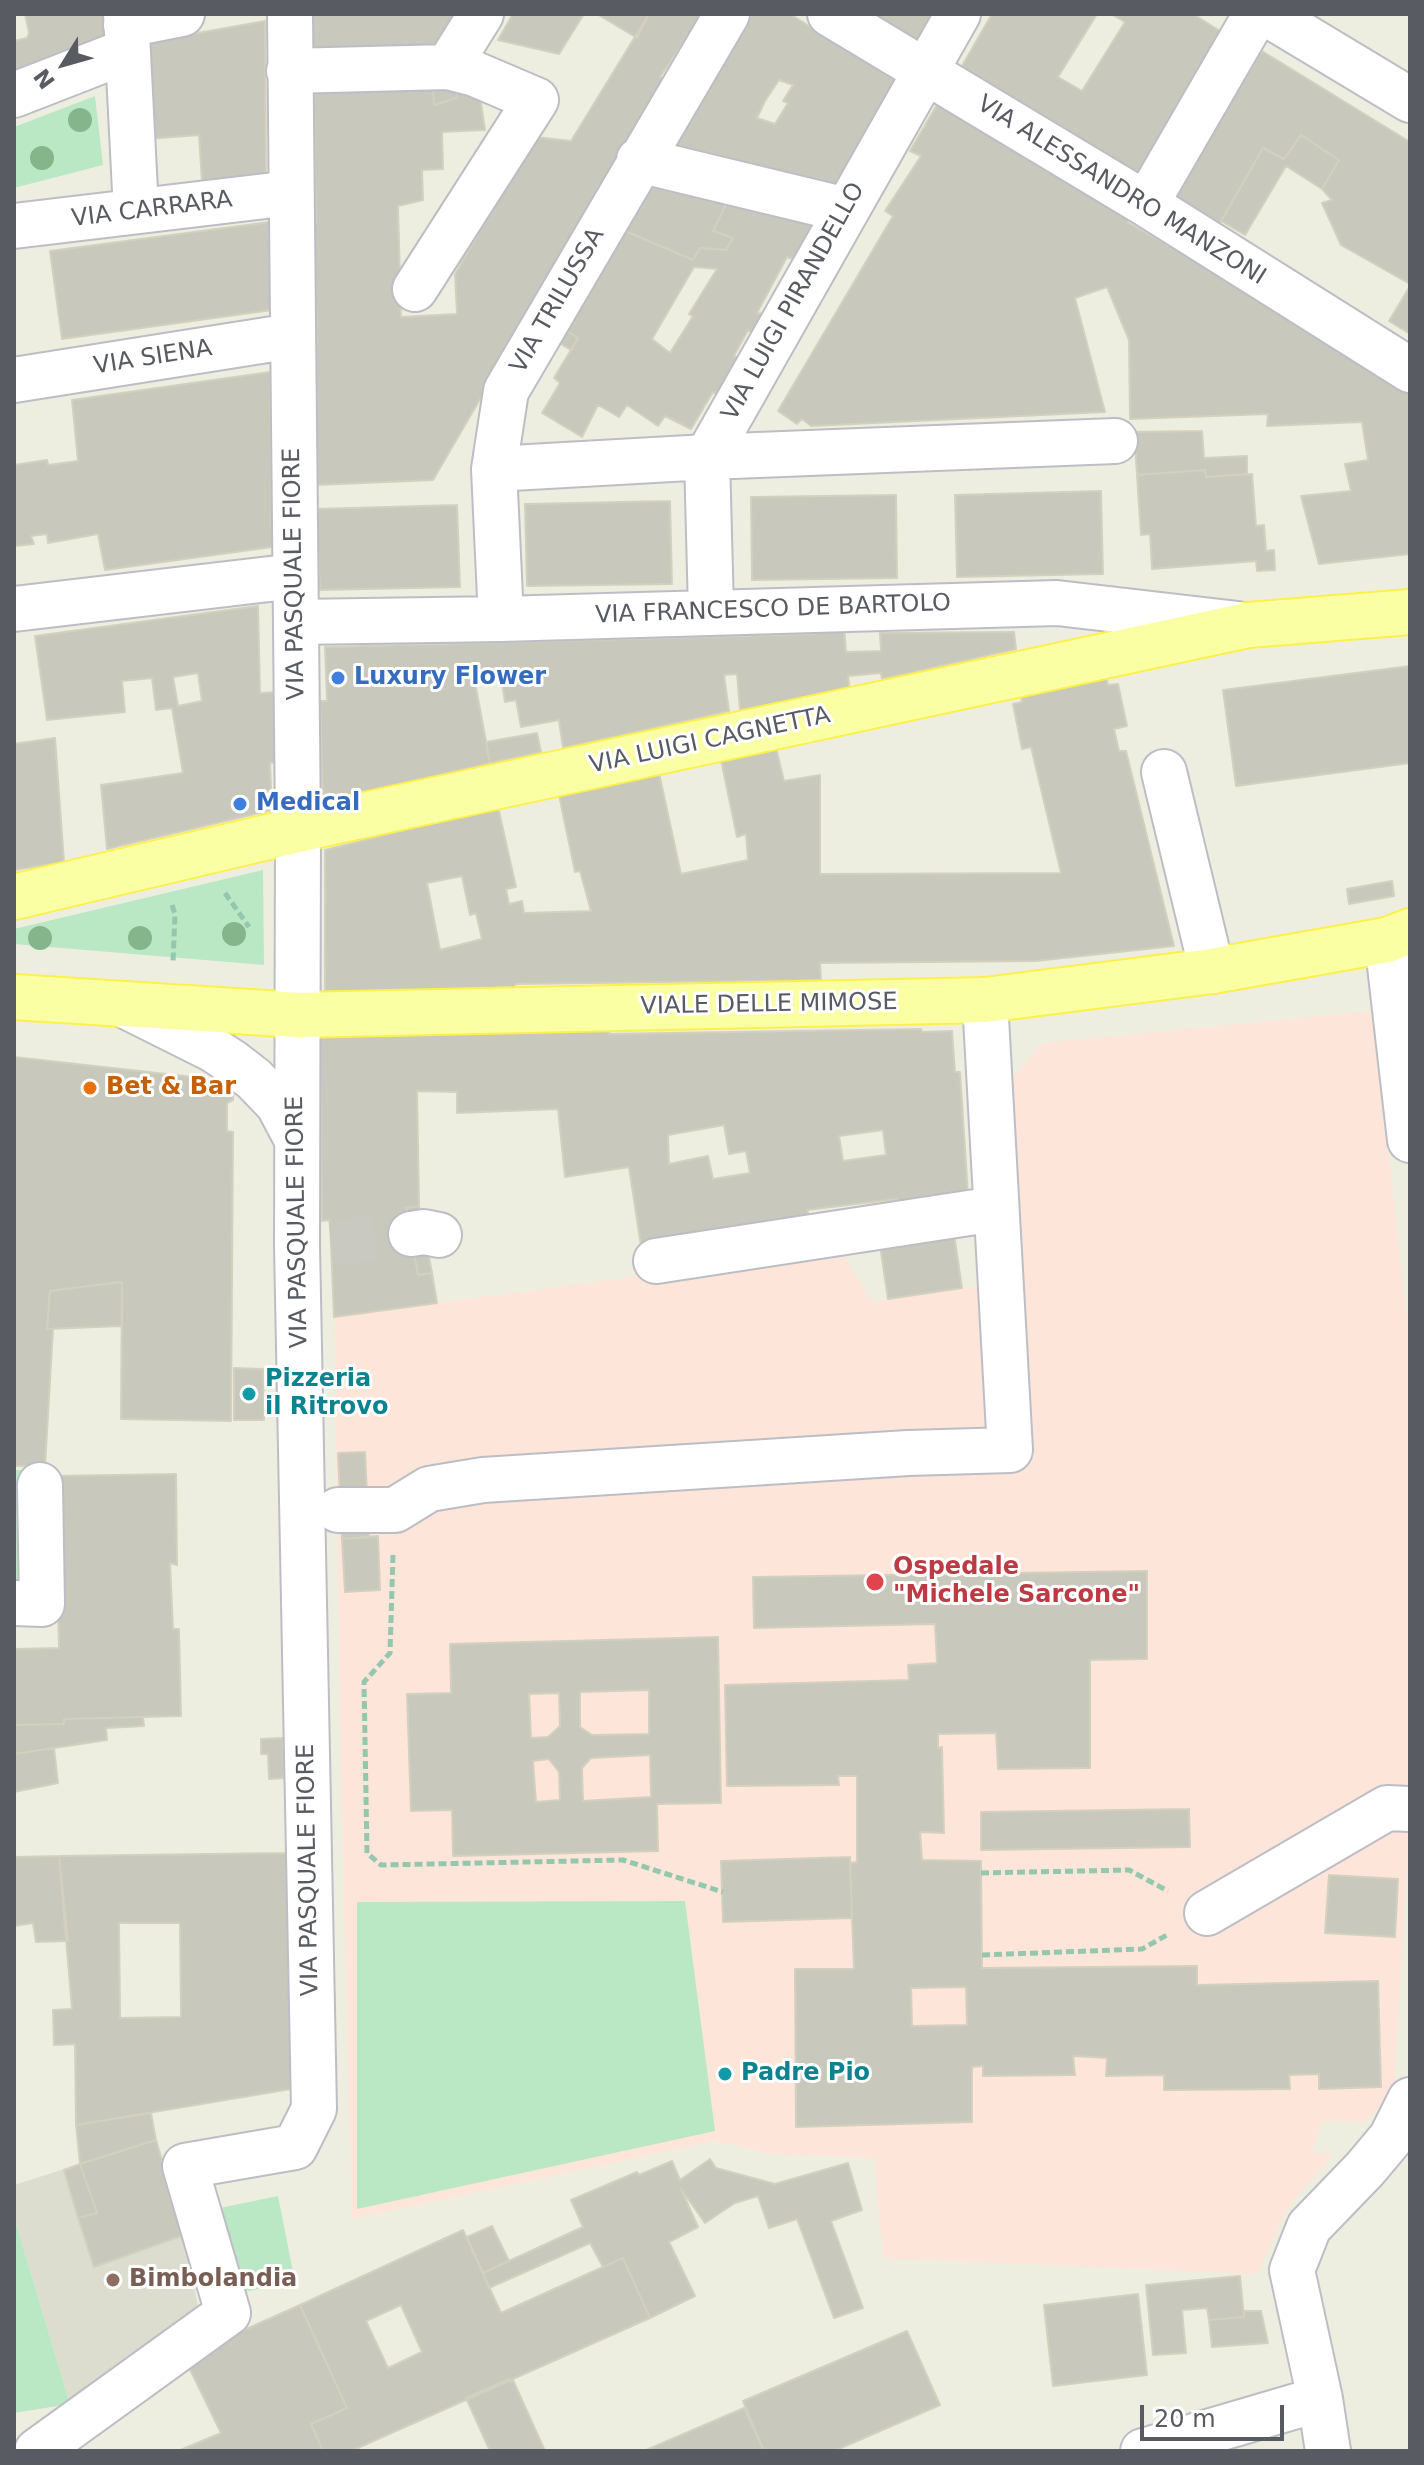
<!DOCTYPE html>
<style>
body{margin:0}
#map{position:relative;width:1424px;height:2465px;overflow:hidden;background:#eeeee0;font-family:"DejaVu Sans",sans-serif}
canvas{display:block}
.frame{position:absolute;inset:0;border:16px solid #595b63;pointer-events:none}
.north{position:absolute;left:24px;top:24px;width:80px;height:80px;-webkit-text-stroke:6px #fff;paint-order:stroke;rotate:233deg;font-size:22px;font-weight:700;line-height:32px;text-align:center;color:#595b63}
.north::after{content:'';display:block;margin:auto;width:28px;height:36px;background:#595b63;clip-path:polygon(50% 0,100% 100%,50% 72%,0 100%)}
.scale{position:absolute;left:1140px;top:2405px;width:144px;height:36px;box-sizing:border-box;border:4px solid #595b63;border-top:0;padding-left:10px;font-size:24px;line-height:28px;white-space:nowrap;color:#595b63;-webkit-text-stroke:6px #fff;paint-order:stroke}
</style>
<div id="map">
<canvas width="1424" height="2465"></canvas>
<div class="frame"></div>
<div class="north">N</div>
<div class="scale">20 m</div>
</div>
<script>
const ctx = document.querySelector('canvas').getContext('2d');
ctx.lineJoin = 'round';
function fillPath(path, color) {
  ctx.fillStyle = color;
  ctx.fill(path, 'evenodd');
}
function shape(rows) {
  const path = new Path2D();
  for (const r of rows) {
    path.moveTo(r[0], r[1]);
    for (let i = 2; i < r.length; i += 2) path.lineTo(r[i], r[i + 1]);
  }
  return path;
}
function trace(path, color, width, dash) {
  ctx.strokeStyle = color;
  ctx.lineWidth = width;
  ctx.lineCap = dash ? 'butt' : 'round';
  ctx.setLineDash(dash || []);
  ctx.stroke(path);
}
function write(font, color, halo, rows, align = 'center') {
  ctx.font = font + ' "DejaVu Sans",sans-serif';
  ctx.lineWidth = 6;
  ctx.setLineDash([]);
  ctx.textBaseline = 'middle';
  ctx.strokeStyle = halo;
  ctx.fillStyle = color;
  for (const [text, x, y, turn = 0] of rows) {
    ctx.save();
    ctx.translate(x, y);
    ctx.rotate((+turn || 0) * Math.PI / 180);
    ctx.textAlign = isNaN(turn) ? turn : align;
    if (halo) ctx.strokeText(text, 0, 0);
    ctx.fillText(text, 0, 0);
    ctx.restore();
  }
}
fillPath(shape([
 [156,2140,184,2235,199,2312,70,2404,14,2217,14,2185]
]), '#ddddcf');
fillPath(shape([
 [1373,1011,1410,1347,1410,1813,1394,2094,1364,2122,1322,2121,1312,2152,1334,2154,1288,2207,1257,2274,883,2258,874,2158,771,2154,716,2141,352,2219,341,1774,334,1317,840,1249,872,1302,1024,1280,1012,1079,1042,1043]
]), '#fde5da');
fillPath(shape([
 [95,96,103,165,14,188,14,127],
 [263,870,264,965,14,944,14,929],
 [14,1470,24,1470,25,1588,14,1589],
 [685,1901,715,2131,357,2209,357,1902],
 [278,2196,295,2282,243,2292,215,2209],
 [14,2217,70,2404,14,2413]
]), '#bae8c4');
const building = shape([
 [25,14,111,14,112,38,14,72,14,41,27,38,29,33,25,14],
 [312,14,460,14,435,53,312,56,312,14],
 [513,14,584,14,559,54,498,40,513,14],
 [597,14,649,14,637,38,597,14],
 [649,14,702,14,660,77,666,80,433,480,316,485,317,318,312,225,316,223,314,91,433,88,434,105,456,98,459,89,479,89,485,130,442,132,443,169,422,170,423,200,398,206,401,317,457,314,455,274,535,137,571,141,649,14],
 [752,14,790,14,898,82,838,190,680,157,673,140,752,14],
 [779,80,793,85,783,101,788,103,775,124,757,118,765,101,779,80],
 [867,14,937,14,918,45,867,14],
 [992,14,1097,14,1058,77,1082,91,1125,22,1111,14,1193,14,1220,31,1136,176,962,66,992,14],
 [265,21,266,176,202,182,199,135,147,139,142,43,265,21],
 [1262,51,1410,142,1410,284,1341,245,1322,203,1332,200,1322,189,1339,160,1301,135,1284,159,1263,148,1219,225,1174,197,1262,51],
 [433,88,459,89,456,98,434,105,433,88],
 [938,103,1129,219,1127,222,1410,384,1410,554,1319,564,1301,496,1351,491,1345,464,1368,460,1362,422,1267,426,1268,414,1130,419,1129,340,1107,287,1075,298,1105,412,811,426,802,419,797,424,778,411,893,216,885,211,921,156,910,151,938,103],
 [1301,135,1339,160,1322,189,1286,166,1245,235,1221,221,1263,148,1284,159,1301,135],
 [653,184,728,200,713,231,733,238,726,250,700,248,693,260,623,230,653,184],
 [728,200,819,221,795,260,787,257,757,313,772,315,759,337,748,330,734,356,745,362,723,398,713,392,691,429,665,416,658,426,627,405,619,417,598,405,582,437,542,413,560,383,554,378,578,338,563,329,623,230,693,260,700,248,726,250,733,238,713,231,728,200],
 [694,267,717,269,689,314,693,316,670,353,652,339,694,267],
 [270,222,272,310,62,339,50,251,270,222],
 [1410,286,1410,334,1389,321,1410,286],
 [563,329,578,338,571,350,556,341,563,329],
 [270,372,272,547,105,570,98,534,48,543,47,534,31,536,34,544,14,546,14,465,47,460,48,465,78,461,72,400,270,372],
 [1202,431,1204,458,1247,456,1247,474,1206,477,1205,470,1137,475,1135,443,1129,432,1202,431],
 [1205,470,1206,477,1252,474,1256,526,1264,525,1266,551,1274,550,1275,570,1257,571,1256,561,1152,569,1150,534,1141,535,1137,475,1205,470],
 [1101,491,1103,574,957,577,955,495,1101,491],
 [896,495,897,578,752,580,751,497,896,495],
 [670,501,672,584,527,586,525,504,670,501],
 [457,505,460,587,320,590,316,509,457,505],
 [258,606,260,693,280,692,279,762,270,763,272,810,107,849,101,785,183,773,172,708,156,710,152,678,122,681,125,712,47,720,35,636,258,606],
 [198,673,202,701,178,706,173,677,198,673],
 [844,627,846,652,881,651,880,633,1014,632,1016,649,882,679,881,673,848,676,850,693,790,706,789,701,740,710,737,674,724,675,729,711,563,748,559,720,521,727,516,700,505,702,502,682,498,683,496,673,474,677,490,763,323,802,320,701,327,701,325,647,815,634,815,628,844,627],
 [1410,666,1410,763,1236,786,1223,690,1410,666],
 [1106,676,1108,685,1118,684,1127,726,1114,729,1119,751,1126,751,1174,946,1036,961,820,963,821,980,516,984,514,987,325,993,325,850,498,807,516,887,506,889,509,904,522,901,524,913,591,911,580,871,575,872,559,795,659,773,681,874,748,860,746,834,737,837,721,760,776,748,784,781,820,775,820,874,1061,873,1031,747,1022,749,1013,704,1022,702,1021,695,1106,676],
 [462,876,470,915,476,913,482,939,440,950,427,883,462,876],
 [537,733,541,752,490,763,486,742,537,733],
 [55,738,64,862,14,870,14,744,55,738],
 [1392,881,1394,896,1349,904,1347,889,1392,881],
 [609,1027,609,1034,921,1029,922,1032,952,1031,955,1072,960,1072,968,1195,900,1210,897,1199,807,1210,810,1218,641,1246,629,1167,565,1177,558,1109,457,1113,457,1092,417,1091,419,1206,406,1208,418,1275,432,1273,437,1303,334,1317,330,1220,322,1221,320,1034,609,1027],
 [724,1125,729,1154,746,1151,750,1173,713,1179,708,1156,669,1164,668,1135,724,1125],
 [883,1130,886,1155,843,1161,839,1136,883,1130],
 [14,1057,229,1081,233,1085,233,1100,227,1103,227,1131,233,1132,231,1421,121,1419,122,1282,50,1291,47,1329,53,1329,45,1466,14,1466,14,1057],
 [419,1206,432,1273,418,1275,406,1208,419,1206],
 [954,1234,962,1288,888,1299,880,1245,954,1234],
 [122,1282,122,1326,47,1329,50,1291,122,1282],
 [234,1368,263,1369,264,1420,234,1420,234,1368],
 [365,1452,369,1537,342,1539,338,1453,365,1452],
 [176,1474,177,1565,170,1563,173,1629,179,1629,181,1716,64,1719,64,1724,14,1725,14,1649,59,1648,55,1476,176,1474],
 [378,1536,380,1590,345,1592,342,1539,378,1536],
 [1147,1571,1147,1659,1090,1660,1090,1768,998,1769,996,1733,938,1734,938,1748,942,1747,944,1833,920,1832,922,1860,981,1861,982,1968,1197,1966,1197,1985,1378,1981,1381,2087,1319,2089,1319,2074,1289,2075,1290,2089,1164,2090,1164,2075,1106,2076,1107,2058,1073,2056,1075,2075,983,2076,983,2066,972,2067,972,2122,796,2127,795,1969,854,1969,850,1863,857,1862,857,1776,838,1776,839,1785,727,1786,725,1685,909,1680,908,1665,937,1663,935,1624,754,1628,753,1577,1147,1571],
 [966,1987,967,2025,912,2026,911,1988,966,1987],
 [718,1637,721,1803,657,1804,658,1851,453,1856,452,1810,411,1811,407,1694,451,1693,450,1644,718,1637],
 [649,1690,649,1734,592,1735,580,1727,580,1692,649,1690],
 [559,1693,560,1726,548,1737,531,1738,529,1694,559,1693],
 [650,1755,651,1797,583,1801,582,1768,591,1758,650,1755],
 [549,1759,559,1772,560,1800,536,1802,533,1761,549,1759],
 [143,1717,144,1726,106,1728,107,1740,14,1754,14,1725,64,1724,64,1719,143,1717],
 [283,1738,284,1778,269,1779,268,1754,261,1754,261,1739,283,1738],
 [54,1748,58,1783,14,1792,14,1754,54,1748],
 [1189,1809,1190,1847,981,1850,981,1812,1189,1809],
 [286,1853,291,2089,76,2125,75,2044,54,2045,53,2010,72,2009,59,1856,286,1853],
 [119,1923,180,1923,181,2017,120,2018,119,1923],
 [59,1856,68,1941,36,1942,33,1923,14,1926,14,1857,59,1856],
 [850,1857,852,1918,723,1922,721,1861,850,1857],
 [1329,1875,1398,1879,1395,1937,1325,1933,1329,1875],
 [151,2113,156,2140,80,2164,76,2125,151,2113],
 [156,2140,184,2235,94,2267,78,2218,97,2213,80,2164,156,2140],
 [710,2159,716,2168,775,2184,848,2163,862,2210,831,2221,863,2308,834,2318,797,2219,769,2228,758,2196,735,2203,705,2223,681,2189,698,2227,669,2242,695,2296,650,2318,623,2258,603,2267,590,2243,489,2288,483,2273,583,2227,571,2200,637,2172,639,2175,672,2161,680,2180,710,2159],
 [80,2164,97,2213,78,2218,64,2170,80,2164],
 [492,2226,509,2261,483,2273,467,2237,492,2226],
 [463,2230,501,2313,623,2258,650,2318,351,2451,323,2451,311,2424,347,2408,300,2305,463,2230],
 [401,2305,422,2352,388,2368,366,2321,401,2305],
 [1240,2276,1244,2317,1209,2320,1207,2308,1182,2310,1186,2353,1153,2355,1146,2285,1240,2276],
 [1138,2294,1147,2375,1053,2386,1044,2305,1138,2294],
 [300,2305,347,2408,311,2424,323,2451,178,2451,221,2433,184,2357,300,2305],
 [1244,2311,1261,2311,1268,2343,1212,2347,1209,2320,1244,2317,1244,2311],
 [907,2331,940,2405,834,2451,764,2451,743,2401,907,2331],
 [509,2379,510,2382,513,2380,545,2451,490,2451,466,2398,509,2379],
 [744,2408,764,2451,644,2451,744,2408]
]);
fillPath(building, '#c8c8bd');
trace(building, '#d3d1be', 2);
trace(shape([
 [331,1243,411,1234]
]), '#c9c9c1', 44, [44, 22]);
const minor = shape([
 [126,14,136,211],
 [830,14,1146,204,1410,370],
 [1267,14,1410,100],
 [126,25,182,14],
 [289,71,448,67,481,14],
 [14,95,127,51],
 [639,160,846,210],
 [1146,204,1256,14],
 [14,226,291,193],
 [415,289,536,100,475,74,448,67],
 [14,380,292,336],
 [494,469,707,457,1115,441],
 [14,609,295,576],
 [711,611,707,457,958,14],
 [501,619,494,469,506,391,727,14],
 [296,622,501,619,1057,603,1238,624],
 [1164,772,1212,971],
 [1387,940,1410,1140],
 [122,1004,212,1049,232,1062,254,1079,278,1104,296,1138],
 [411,1234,424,1232,439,1235],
 [656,1261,995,1209],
 [338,1510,395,1510,429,1489,483,1480,908,1453,1010,1450,985,1000],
 [14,1603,42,1604,40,1485],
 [1207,1913,1387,1808,1410,1809],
 [37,2451,228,2313,185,2166,295,2147,314,2109,297,1246,298,830,290,14],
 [1143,2451,1320,2399],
 [1328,2451,1320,2399,1292,2270,1309,2227,1365,2169,1391,2138,1410,2100]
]);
const major = shape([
 [14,897,327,823,1248,625,1410,612],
 [14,997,298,1015,985,1000,1212,971,1387,940,1410,931]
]);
trace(minor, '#bdbec5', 48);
trace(major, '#fcf14b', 48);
trace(shape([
 [225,893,249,927],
 [172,905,175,914,173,962],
 [393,1555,390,1653,364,1682,367,1853,381,1865,623,1860,723,1892],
 [981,1873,1129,1870,1168,1891],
 [982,1955,1142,1949,1167,1935]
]), '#93c8ae', 5, [8, 4]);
trace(minor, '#fff', 44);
trace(major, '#faffa4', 44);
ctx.fillStyle = '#84b58b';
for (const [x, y] of [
 [80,120],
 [42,158],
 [234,934],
 [40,938],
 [140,938]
]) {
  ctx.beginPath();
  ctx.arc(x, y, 12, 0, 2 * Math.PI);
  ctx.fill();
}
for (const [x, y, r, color] of [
 [338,678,8,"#3f7fe0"],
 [240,804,8,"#3f7fe0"],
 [90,1088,8,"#e8710a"],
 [249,1394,8,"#0f9aa8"],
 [875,1582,10,"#e0444e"],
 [725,2074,8,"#0f9aa8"],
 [113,2280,8,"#8d6e63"]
]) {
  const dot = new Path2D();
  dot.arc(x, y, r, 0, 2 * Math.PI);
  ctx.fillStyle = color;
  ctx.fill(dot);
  trace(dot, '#fff', 3);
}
write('24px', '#595b63', '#fff', [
 ["VIA ALESSANDRO MANZONI",1121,191,32],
 ["VIA CARRARA",152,210,-7],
 ["VIA TRILUSSA",558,301,-60],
 ["VIA LUIGI PIRANDELLO",794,302,-61],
 ["VIA SIENA",153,358,-9],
 ["VIA PASQUALE FIORE",295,574,-91],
 ["VIA FRANCESCO DE BARTOLO",773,610,-2],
 ["VIA LUIGI CAGNETTA",710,741,-12],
 ["VIALE DELLE MIMOSE",769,1005,-1],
 ["VIA PASQUALE FIORE",298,1222,-91],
 ["VIA PASQUALE FIORE",309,1870,-91]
]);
write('bold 24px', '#366cbe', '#fff', [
 ["Luxury Flower",354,678],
 ["Medical",256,804]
], 'left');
write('bold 24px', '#c56008', '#fff', [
 ["Bet & Bar",106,1088]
], 'left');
write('bold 24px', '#0d838f', '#fff', [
 ["Pizzeria",265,1380],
 ["il Ritrovo",265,1408],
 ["Padre Pio",741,2074]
], 'left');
write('bold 24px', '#be3a42', '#fff', [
 ["Ospedale",893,1568],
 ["\"Michele Sarcone\"",893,1596]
], 'left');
write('bold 24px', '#785e54', '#fff', [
 ["Bimbolandia",129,2280]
], 'left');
</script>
